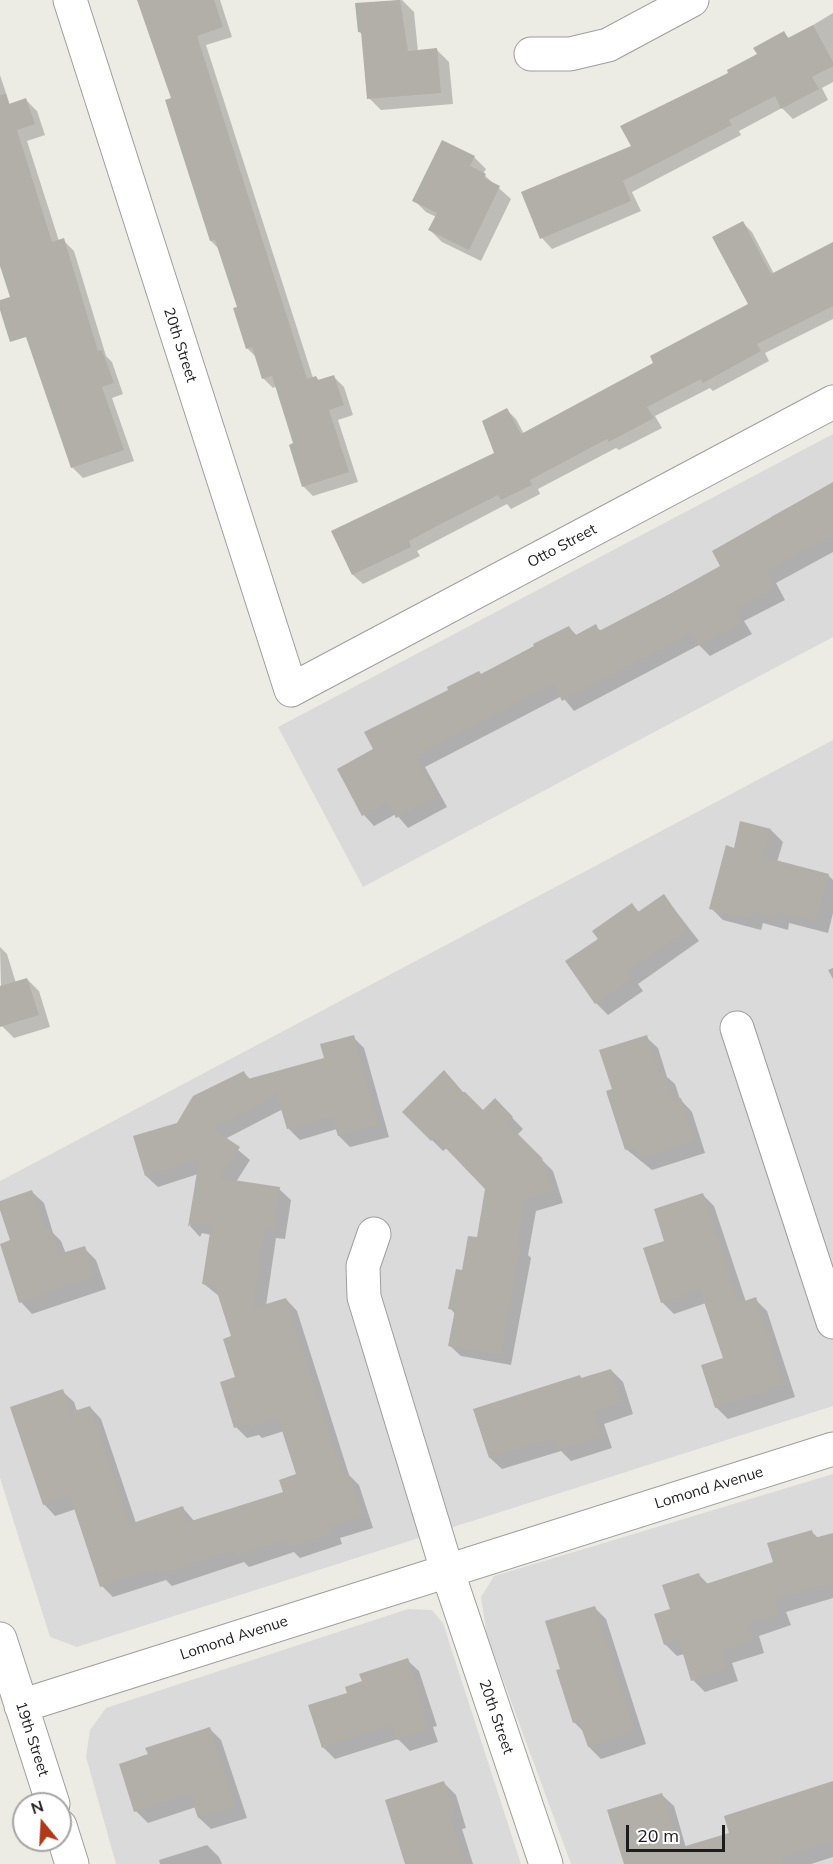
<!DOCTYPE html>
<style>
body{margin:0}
#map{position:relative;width:833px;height:1864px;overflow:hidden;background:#edece4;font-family:Mulish,sans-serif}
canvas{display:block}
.north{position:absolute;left:12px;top:1792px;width:60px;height:60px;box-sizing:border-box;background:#fff;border:2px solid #a5a5a5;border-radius:50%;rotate:342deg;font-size:16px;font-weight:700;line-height:24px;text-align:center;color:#1d1d1d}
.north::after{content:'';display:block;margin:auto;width:21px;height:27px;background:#b13819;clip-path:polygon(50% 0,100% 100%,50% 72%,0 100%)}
.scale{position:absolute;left:626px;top:1825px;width:99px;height:27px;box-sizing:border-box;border:3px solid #1d1d1d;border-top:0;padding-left:8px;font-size:18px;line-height:21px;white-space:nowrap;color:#1d1d1d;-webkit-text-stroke:4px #fff;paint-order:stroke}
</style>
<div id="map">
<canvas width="833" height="1864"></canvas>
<div class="north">N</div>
<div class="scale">20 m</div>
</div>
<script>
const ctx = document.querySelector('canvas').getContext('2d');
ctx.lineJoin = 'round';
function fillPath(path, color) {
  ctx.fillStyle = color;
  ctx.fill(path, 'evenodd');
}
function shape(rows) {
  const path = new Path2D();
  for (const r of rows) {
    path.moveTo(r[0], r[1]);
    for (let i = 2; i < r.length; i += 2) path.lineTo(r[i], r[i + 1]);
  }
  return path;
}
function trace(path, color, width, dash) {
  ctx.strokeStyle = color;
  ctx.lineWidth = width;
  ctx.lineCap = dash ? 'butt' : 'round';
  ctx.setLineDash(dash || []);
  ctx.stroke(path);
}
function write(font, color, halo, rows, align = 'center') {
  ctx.font = font + ' Mulish,sans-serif';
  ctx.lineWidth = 6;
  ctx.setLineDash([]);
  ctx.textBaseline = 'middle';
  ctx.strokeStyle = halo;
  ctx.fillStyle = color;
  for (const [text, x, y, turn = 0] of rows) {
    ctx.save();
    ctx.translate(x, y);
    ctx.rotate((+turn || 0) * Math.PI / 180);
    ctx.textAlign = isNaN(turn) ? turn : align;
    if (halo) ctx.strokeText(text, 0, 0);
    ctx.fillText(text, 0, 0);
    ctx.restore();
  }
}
fillPath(shape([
 [833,434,833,637,363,887,278,727],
 [833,740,833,1406,77,1647,50,1637,0,1478,0,1181],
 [833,1474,833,1864,571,1864,487,1636,481,1597,494,1576],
 [408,1609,432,1610,443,1623,521,1864,116,1864,86,1757,90,1730,106,1708]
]), '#dbdada');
fillPath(shape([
 [139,0,220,0,232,37,206,45,313,378,316,377,320,381,334,377,344,387,353,415,338,420,358,482,313,496,303,486,295,444,277,386,273,388,263,378,257,358,247,348,239,308,220,250,211,241,173,99],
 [402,0,414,12,418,52,437,50,449,62,453,104,381,110,369,98,363,35,359,32,356,4],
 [833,13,833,82,822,88,828,100,793,119,782,108,739,131,741,135,632,192,641,211,552,249,542,238,633,146,759,55,784,33,790,39],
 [0,75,10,105,26,100,37,111,45,135,27,141,59,241,63,240,74,251,106,356,112,362,123,394,112,398,134,461,83,478,72,467,0,260],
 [474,157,486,169,483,174,511,199,481,261,442,242,430,230,436,217,426,212,414,200],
 [743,223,752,232,774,274,833,244,833,319,765,353,769,361,713,391,710,388,655,416,662,428,619,450,616,448,538,489,540,494,511,509,507,504,417,551,420,556,363,584,353,575,333,531,496,454,507,410,516,419,524,434,655,364,750,305],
 [828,486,833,489,833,552,776,583,785,600,744,621,752,634,710,656,699,645,574,711,562,696,425,767,447,807,408,828,396,814,374,826,364,815,375,750,482,675,569,627,577,636,595,626,601,631,722,566,773,520,771,517],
 [771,830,783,842,777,862,828,875,833,880,833,913,828,933,789,923,788,930,763,923,761,930,723,920,711,908],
 [664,896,699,941,638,984,643,991,608,1015,596,1003,600,939,632,905,640,913],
 [0,947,7,954,16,983,27,979,39,991,50,1027,14,1038,2,1026],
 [833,968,833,979,828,970],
 [353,1037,364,1048,389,1137,350,1147,339,1136,337,1129,300,1140,288,1128,283,1109,225,1139,250,1160,236,1182,279,1189,291,1200,285,1239,276,1238,266,1306,286,1299,297,1311,349,1475,359,1485,373,1528,340,1538,342,1544,300,1558,294,1552,249,1567,244,1562,172,1586,166,1580,113,1597,102,1586,76,1509,55,1516,44,1504,62,1391,74,1402,77,1411,90,1407,101,1419,136,1523,183,1508,195,1522,284,1493,298,1475,284,1431,262,1438,259,1435,247,1438,236,1427,237,1378,233,1337,219,1296,204,1284,211,1235,202,1233,200,1237,190,1226,198,1174,158,1187,146,1176,178,1124,243,1072,251,1080,326,1059],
 [646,1037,658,1048,667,1077,675,1084,680,1099,692,1112,705,1153,652,1170,626,1149,614,1090],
 [464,1094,484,1112,495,1100,523,1129,517,1135,553,1171,563,1203,536,1211,528,1255,531,1258,511,1365,461,1356,449,1345,455,1314,450,1308,478,1239,487,1188,447,1148,443,1151,404,1112],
 [32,1192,44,1203,53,1233,61,1241,66,1254,84,1248,96,1260,106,1289,32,1314,21,1302,12,1240,0,1202],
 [702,1194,714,1206,746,1302,755,1299,767,1311,795,1397,728,1419,716,1407,724,1358,706,1303,674,1314,662,1302,666,1242],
 [611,1370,623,1382,633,1414,604,1424,612,1448,571,1461,561,1451,502,1469,490,1458,580,1377,583,1380],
 [811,1531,819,1539,833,1534,833,1598,786,1612,791,1625,759,1636,764,1653,732,1663,738,1681,705,1692,693,1680,684,1654,677,1656,665,1644,672,1610,698,1574,708,1584,775,1563],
 [594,1607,606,1619,646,1744,601,1759,589,1747,584,1732,574,1722,562,1670],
 [407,1660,419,1671,437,1726,433,1727,438,1742,410,1751,398,1739,335,1759,323,1747,349,1693,364,1682],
 [209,1728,221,1740,247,1818,211,1829,199,1818,196,1807,148,1823,136,1811],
 [444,1783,456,1795,466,1828,462,1829,473,1864,407,1864],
 [833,1783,833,1857,811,1864,625,1864,662,1795,674,1806,686,1848,731,1834],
 [207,1845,219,1857,222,1864,160,1864,159,1860]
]), '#0003');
fillPath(shape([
 [137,0,214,0,223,27,197,36,307,379,316,376,318,380,334,375,344,405,329,410,349,472,302,487,289,445,293,443,272,376,262,379,252,347,246,349,233,308,237,307,215,240,210,241,165,100,171,98],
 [400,0,408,51,437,48,441,93,367,99,361,32,358,32,355,3],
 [813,25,833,62,833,66,812,77,819,89,781,109,775,96,729,120,732,125,623,181,631,201,540,239,521,192,631,146,620,126,728,73,727,70,757,54,753,48,784,31,788,38],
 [6,94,9,104,26,98,35,124,17,130,52,242,64,238,98,351,102,350,114,383,102,387,124,450,71,468,26,337,10,342,0,310,0,300,10,297,0,266,0,95],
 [442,140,475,156,470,166,486,174,484,178,500,186,469,250,428,230,437,213,412,201],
 [743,221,771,274,833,242,833,306,757,344,761,351,703,383,701,379,647,407,654,418,609,442,607,439,530,480,532,485,501,500,498,495,441,524,409,541,411,547,352,575,331,531,494,453,482,421,507,408,521,434,653,363,650,356,748,304,712,237],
 [833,482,833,536,766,571,775,588,735,610,742,623,697,646,691,633,562,701,554,684,415,756,437,796,396,818,388,802,362,816,337,769,373,749,364,732,448,690,447,687,479,671,481,674,534,646,533,644,569,626,574,636,596,624,599,631,670,594,720,566,712,551],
 [740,821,771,829,764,857,829,874,816,922,778,912,776,919,752,912,750,919,709,909,726,845,734,848],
 [664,894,688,929,627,972,632,979,595,1004,565,961,598,939,592,931,632,903,638,912],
 [27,978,39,1015,0,1027,0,986],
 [354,1035,379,1125,338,1136,332,1117,287,1129,276,1092,272,1098,213,1129,240,1147,220,1178,280,1187,274,1229,265,1228,253,1308,286,1298,342,1473,348,1472,363,1516,330,1527,332,1533,287,1548,285,1540,236,1556,234,1550,159,1575,157,1568,100,1587,70,1496,43,1505,10,1407,63,1389,71,1412,90,1406,130,1524,183,1506,188,1522,283,1492,279,1480,296,1474,278,1418,249,1427,248,1424,234,1428,220,1382,235,1377,223,1339,231,1336,215,1286,202,1284,211,1226,191,1223,188,1227,199,1160,145,1176,133,1136,177,1123,193,1096,244,1071,248,1079,324,1058,320,1044],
 [647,1035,659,1072,663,1071,673,1101,681,1098,694,1141,639,1159,635,1147,625,1150,606,1091,612,1089,599,1050],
 [444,1070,463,1092,465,1092,483,1110,495,1098,513,1117,507,1123,542,1158,553,1191,525,1200,518,1245,521,1245,501,1355,448,1346,455,1310,448,1309,456,1269,462,1270,468,1236,477,1237,485,1189,435,1137,431,1141,402,1112],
 [32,1190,45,1229,50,1227,59,1254,85,1246,95,1277,19,1303,0,1244,10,1240,0,1210,0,1201],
 [703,1193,739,1303,756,1297,784,1385,715,1408,701,1365,723,1358,700,1290,661,1303,643,1248,664,1241,654,1209],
 [611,1369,622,1402,593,1412,601,1436,558,1450,554,1438,489,1458,473,1409,580,1375,581,1378],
 [812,1530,814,1538,833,1533,833,1582,775,1600,780,1614,748,1624,753,1641,721,1651,727,1669,691,1681,679,1640,664,1645,654,1614,670,1609,662,1585,699,1573,703,1585,773,1562,767,1543],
 [595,1606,635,1732,588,1747,579,1721,573,1723,556,1670,560,1669,545,1621],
 [408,1658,426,1714,423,1715,428,1730,397,1740,392,1725,322,1748,308,1705,347,1693,345,1687,362,1681,359,1674],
 [210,1727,236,1806,198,1818,190,1794,134,1812,119,1764,148,1754,145,1748],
 [444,1781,455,1816,451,1817,466,1864,405,1864,385,1800],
 [833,1781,833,1841,781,1858,782,1864,624,1864,607,1810,662,1793,679,1848,729,1833,724,1816]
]), '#b2aea8');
const minor = shape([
 [70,0,291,690,833,402],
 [531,54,570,54,608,45,692,0],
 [737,1028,833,1322],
 [374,1234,363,1266,364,1297,447,1570,546,1864],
 [0,1639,53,1804],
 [21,1706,833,1449],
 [60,1826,72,1864]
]);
trace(minor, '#9e9e9e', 35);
trace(minor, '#fff', 33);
write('15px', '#1d1d1d', '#fff', [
 ["20th Street",180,345,72],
 ["Otto Street",562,546,-28],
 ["Lomond Avenue",709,1488,-17],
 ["Lomond Avenue",234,1638,-18],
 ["20th Street",496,1717,71],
 ["19th Street",32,1739,72]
]);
</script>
